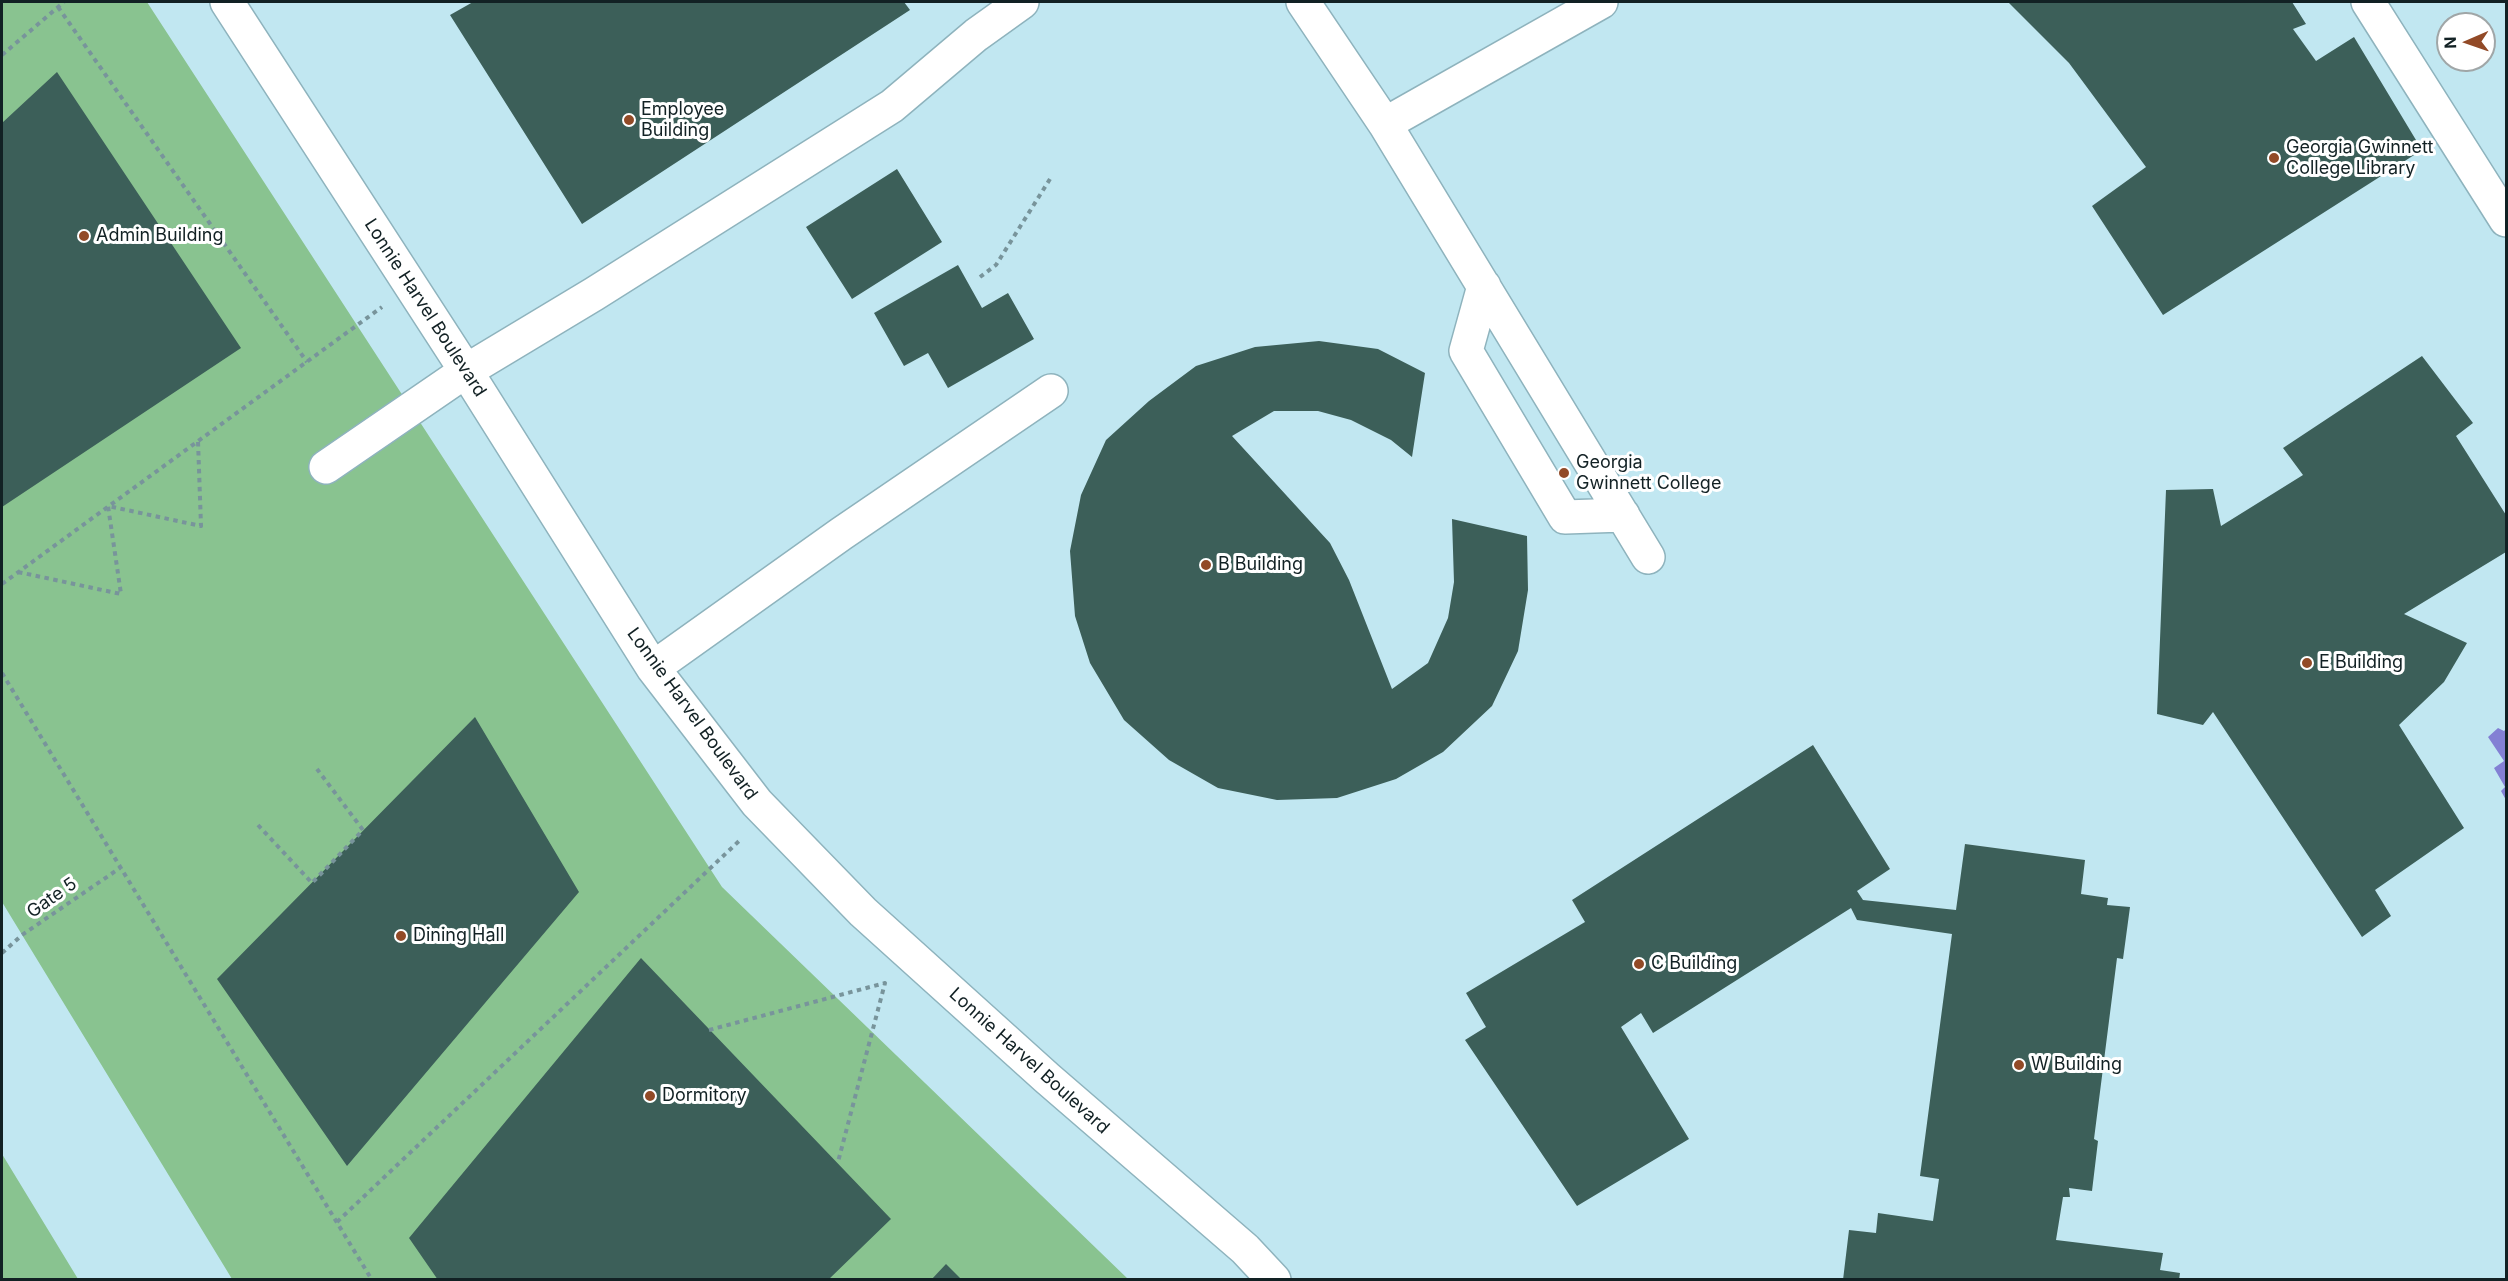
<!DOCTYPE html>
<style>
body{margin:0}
#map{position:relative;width:2508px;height:1281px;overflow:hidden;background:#c1e7f1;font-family:Inter,sans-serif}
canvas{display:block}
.frame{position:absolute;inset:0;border:3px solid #122124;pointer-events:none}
.north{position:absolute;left:2436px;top:12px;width:60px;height:60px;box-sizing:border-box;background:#fff;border:2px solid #a0a6a7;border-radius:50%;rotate:268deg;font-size:16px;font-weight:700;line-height:24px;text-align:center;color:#122124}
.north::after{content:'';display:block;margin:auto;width:21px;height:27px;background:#924a27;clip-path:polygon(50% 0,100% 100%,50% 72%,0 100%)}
</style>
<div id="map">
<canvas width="2508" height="1281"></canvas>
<div class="frame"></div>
<div class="north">N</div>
</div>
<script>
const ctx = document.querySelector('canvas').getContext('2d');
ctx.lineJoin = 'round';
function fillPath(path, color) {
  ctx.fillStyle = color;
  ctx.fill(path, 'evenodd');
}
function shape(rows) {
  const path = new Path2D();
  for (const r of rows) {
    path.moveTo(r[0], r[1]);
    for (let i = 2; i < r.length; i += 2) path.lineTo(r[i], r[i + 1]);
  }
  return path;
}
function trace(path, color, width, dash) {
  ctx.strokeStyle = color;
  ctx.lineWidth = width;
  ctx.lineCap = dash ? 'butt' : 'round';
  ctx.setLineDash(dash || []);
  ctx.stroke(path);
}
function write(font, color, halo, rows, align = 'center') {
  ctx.font = font + ' Inter,sans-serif';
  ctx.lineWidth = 6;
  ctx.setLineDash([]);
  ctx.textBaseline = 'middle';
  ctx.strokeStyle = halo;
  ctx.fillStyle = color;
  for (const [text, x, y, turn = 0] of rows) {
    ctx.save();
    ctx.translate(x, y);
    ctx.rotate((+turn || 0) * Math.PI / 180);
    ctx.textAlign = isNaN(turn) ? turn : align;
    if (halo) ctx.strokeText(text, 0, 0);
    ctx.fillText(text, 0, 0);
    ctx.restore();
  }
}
fillPath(shape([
 [2,2,147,2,722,887,1128,1279,232,1279,2,902],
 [2,1154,78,1279,2,1279]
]), '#89c390');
fillPath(shape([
 [2498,728,2504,731,2506,729,2506,800,2501,791,2505,787,2494,768,2504,761,2488,737]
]), '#8380d4');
fillPath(shape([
 [473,2,904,2,910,10,582,224,450,15],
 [2008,2,2292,2,2306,24,2293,29,2316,61,2354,37,2422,150,2163,315,2092,206,2146,167,2069,63],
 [57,72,241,348,2,507,2,123],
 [897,169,942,242,852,299,806,227],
 [958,265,982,308,1008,293,1034,339,948,388,928,353,904,366,874,313],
 [1319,341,1378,349,1425,373,1412,457,1391,440,1351,420,1318,411,1274,411,1232,436,1330,543,1349,580,1392,689,1428,663,1448,618,1454,582,1452,519,1527,536,1528,590,1518,651,1492,706,1443,752,1396,779,1337,798,1277,800,1218,788,1169,760,1124,720,1090,663,1075,616,1070,551,1081,495,1106,440,1149,401,1196,366,1255,347],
 [2422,356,2473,423,2456,436,2506,515,2506,552,2404,614,2467,643,2444,682,2399,725,2464,828,2375,890,2391,916,2362,937,2213,712,2203,725,2157,714,2166,490,2213,489,2221,526,2303,475,2283,448],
 [475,717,579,892,347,1166,217,979],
 [1813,745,1890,869,1857,891,1863,900,1956,910,1965,844,2085,860,2081,894,2108,898,2107,905,2130,907,2123,959,2117,958,2094,1139,2098,1141,2092,1191,2069,1188,2070,1197,2063,1197,2056,1240,2163,1253,2160,1270,2180,1273,2179,1280,1843,1280,1849,1230,1876,1233,1878,1213,1933,1221,1939,1179,1920,1176,1952,934,1857,920,1851,908,1653,1033,1641,1013,1621,1027,1689,1139,1577,1206,1465,1040,1486,1027,1466,993,1585,922,1572,900],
 [641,958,891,1219,828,1280,438,1280,409,1238],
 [946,1264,962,1280,931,1280]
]), '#3c5f59');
const minor = shape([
 [227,2,466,371,653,668,757,803,863,912,1047,1078,1245,1249,1274,1280],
 [1303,2,1385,124,1648,557],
 [2368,2,2506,220],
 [1385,124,1601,2],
 [1484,286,1466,351,1565,517,1623,515],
 [326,467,466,371,594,294,892,106,976,35,1022,2],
 [653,668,841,534,1051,391]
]);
trace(minor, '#8eb3bd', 36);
trace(shape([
 [58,7,307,362],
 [2,55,64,2],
 [980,277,996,265,1050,179],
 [18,572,121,594,108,506,201,526,198,441],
 [2,584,382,307],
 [2,673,372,1280],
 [258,825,312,883,363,830,317,769],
 [2,953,22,935,120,868],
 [709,1030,885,983,838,1162],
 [337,1222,739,841]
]), '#78949b', 4, [4.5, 4.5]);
trace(minor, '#fff', 33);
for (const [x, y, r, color] of [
 [629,120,6,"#924a27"],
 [2274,158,6,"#924a27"],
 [84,236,6,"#924a27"],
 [1564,473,6,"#924a27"],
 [1206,565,6,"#924a27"],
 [2307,663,6,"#924a27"],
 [401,936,6,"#924a27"],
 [1639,964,6,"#924a27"],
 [2019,1065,6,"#924a27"],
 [650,1096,6,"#924a27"]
]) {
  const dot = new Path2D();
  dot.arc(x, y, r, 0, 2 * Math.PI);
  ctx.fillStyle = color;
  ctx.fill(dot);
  trace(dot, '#fff', 2);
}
write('18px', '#122124', '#fff', [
 ["Employee",641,110],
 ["Building",641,131],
 ["Georgia Gwinnett",2286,148],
 ["College Library",2286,169],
 ["Admin Building",96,236],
 ["Georgia",1576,463],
 ["Gwinnett College",1576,484],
 ["B Building",1218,565],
 ["E Building",2319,663],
 ["Dining Hall",413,936],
 ["C Building",1651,964],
 ["W Building",2031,1065],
 ["Dormitory",662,1096]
], 'left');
write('18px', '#122124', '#fff', [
 ["Lonnie Harvel Boulevard",425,308,57],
 ["Lonnie Harvel Boulevard",692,714,54],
 ["Gate 5",52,898,-35],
 ["Lonnie Harvel Boulevard",1029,1061,42]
]);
</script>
